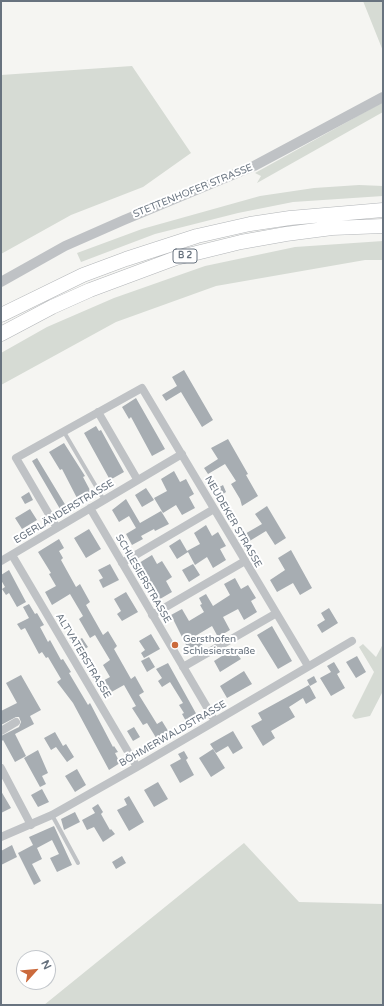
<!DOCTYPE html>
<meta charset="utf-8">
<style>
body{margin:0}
#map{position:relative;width:384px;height:1006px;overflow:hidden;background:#f5f5f2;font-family:"Varela Round",sans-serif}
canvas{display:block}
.frame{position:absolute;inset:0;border:2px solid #68737f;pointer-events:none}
.north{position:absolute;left:16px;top:950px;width:40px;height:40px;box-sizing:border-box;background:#fff;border:1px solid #c3c7cc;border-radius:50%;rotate:63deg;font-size:11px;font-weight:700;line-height:16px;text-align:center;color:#68737f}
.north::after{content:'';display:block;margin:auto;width:14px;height:18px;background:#cb6a3c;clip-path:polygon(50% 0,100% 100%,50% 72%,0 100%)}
</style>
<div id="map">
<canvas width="384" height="1006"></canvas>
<div class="frame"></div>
<div class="north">N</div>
</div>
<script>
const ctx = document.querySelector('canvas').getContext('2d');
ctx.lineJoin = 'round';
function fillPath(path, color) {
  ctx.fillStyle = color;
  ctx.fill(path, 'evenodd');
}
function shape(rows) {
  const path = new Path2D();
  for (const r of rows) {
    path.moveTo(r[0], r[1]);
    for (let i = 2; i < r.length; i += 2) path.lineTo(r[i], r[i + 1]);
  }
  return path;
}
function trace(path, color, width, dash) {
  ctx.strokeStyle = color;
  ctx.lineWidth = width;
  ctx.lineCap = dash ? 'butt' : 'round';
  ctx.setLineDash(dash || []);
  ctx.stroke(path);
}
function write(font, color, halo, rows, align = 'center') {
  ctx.font = font + ' "Varela Round",sans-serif';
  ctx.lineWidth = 4;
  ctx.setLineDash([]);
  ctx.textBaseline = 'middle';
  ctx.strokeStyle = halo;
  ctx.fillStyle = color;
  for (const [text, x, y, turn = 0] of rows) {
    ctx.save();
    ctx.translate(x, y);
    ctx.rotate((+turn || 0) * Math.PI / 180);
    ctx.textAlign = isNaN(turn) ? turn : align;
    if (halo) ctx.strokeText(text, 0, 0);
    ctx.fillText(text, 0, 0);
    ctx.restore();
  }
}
fillPath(shape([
 [363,1,383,1,383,51],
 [132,66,191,153,143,187,71,215,1,254,1,75],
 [383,102,383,112,257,183,261,176,255,173],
 [359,185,383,186,383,196,293,202,238,213,155,234,81,262,77,253,142,229,260,196,314,188],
 [383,241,383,260,365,260,216,286,116,322,1,385,1,353,47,327,114,298,205,266,295,247],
 [363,644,376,657,383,644,383,691,370,716,355,719,352,716,374,672,359,647],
 [244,843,299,902,383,904,383,1005,44,1005]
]), '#d6dbd4');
fillPath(shape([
 [184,370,213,420,202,427,181,392,166,401,162,395,177,386,172,377],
 [136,398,165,449,152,456,131,417,129,419,122,407],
 [96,426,99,431,101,430,124,472,110,480,84,433],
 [228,439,248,474,246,475,258,496,242,506,240,499,231,484,236,481,225,464,208,474,204,468,218,459,211,448],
 [64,443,85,476,83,477,91,492,78,500,62,469,60,470,49,452],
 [37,458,66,506,60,509,32,461],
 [174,471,180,482,186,479,194,494,189,497,195,508,182,515,176,505,163,513,154,498,167,491,161,479],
 [223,485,226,492,220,496,216,489],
 [146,488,154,500,142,507,135,495],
 [29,492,33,500,25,504,21,497],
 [126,499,140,523,161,511,169,524,155,531,154,529,141,536,143,539,132,545,126,534,136,528,129,516,119,522,112,510],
 [267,506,286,538,275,545,266,531,248,542,243,535,262,524,255,514],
 [30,509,37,520,22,529,15,518],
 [206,525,212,536,218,532,226,546,220,549,226,560,213,568,207,557,195,565,188,552,177,559,169,546,180,539,187,551,200,544,194,533],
 [89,529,101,549,86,558,74,538],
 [59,539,64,548,59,551,63,558,61,560,76,587,80,584,90,602,86,605,103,635,108,631,117,646,114,649,131,679,135,676,144,692,139,695,157,724,162,721,170,734,158,741,147,723,143,725,132,708,136,706,124,685,106,695,99,683,110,677,103,665,110,660,95,635,90,638,79,619,83,616,70,594,52,605,45,592,56,586,49,574,51,573,38,552],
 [291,550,312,588,300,595,293,583,277,592,270,580,285,570,278,558],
 [152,555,157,564,162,561,172,577,166,581,172,592,160,599,139,563],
 [110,564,119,580,103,588,99,580,103,578,98,570],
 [193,564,200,575,189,582,182,570],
 [9,570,26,602,17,607,9,593,6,595,2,589,5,587,1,580,1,575],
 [235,578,241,589,248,585,256,598,251,601,257,612,244,620,238,609,223,617,230,630,218,637,212,626,197,635,203,646,190,653,171,615,182,609,189,621,204,612,200,605,202,604,199,598,206,594,213,606,230,595,224,584],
 [126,592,138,612,122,621,117,614,121,611,114,599],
 [29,604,35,614,37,613,44,625,40,627,48,642,50,640,61,660,63,659,71,672,69,673,88,705,90,703,113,747,114,746,118,752,115,753,120,763,109,770,73,703,57,682,61,679,48,657,46,658,42,652,39,654,25,628,21,630,17,624,29,618,23,607],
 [329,608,338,623,322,633,317,625,325,620,321,613],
 [272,626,292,661,278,669,257,635],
 [151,634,160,649,144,658,141,653,145,650,139,641],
 [82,638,88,647,80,652,75,642],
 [230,651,233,656,237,654,241,659,220,672,214,661],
 [357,656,366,672,356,678,346,662],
 [149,657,155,667,147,672,141,661],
 [334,662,340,672,337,674,345,688,331,696,320,678,331,672,327,666],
 [168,663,198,717,187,723,182,714,184,713,179,705,183,703,170,682,162,687,158,681,162,678,156,669],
 [244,671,252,684,227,698,220,686],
 [21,675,41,710,30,716,34,724,15,734,26,756,15,762,3,740,1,742,1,736,19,727,21,722,19,717,16,717,1,725,1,711,17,703,6,683],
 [314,676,317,682,310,686,307,680],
 [309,685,316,698,306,704,303,698,289,707,295,717,271,731,275,738,263,746,251,726,262,720,258,713],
 [134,727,140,737,133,741,127,731],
 [233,731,243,748,233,754,228,746,216,753,210,744],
 [55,732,63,746,66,744,74,757,67,762,56,747,51,750,44,738],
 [213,749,225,768,211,777,199,758],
 [38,750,48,773,42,776,46,784,40,787,24,758],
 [184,751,188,758,186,760,194,775,180,783,170,765,181,759,178,754],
 [77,769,86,785,75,792,65,776],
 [158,782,168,799,154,807,144,790],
 [42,789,49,802,38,807,31,795],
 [1,791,11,808,1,813],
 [129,796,144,822,129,831,117,810,127,805,124,799],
 [98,804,103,812,101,814,110,830,111,829,115,834,103,842,94,827,87,830,82,820,95,813,92,808],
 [75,812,80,822,64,830,61,819],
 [54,826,72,865,57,872,50,858,59,854,52,840,37,848,42,859,32,864,41,881,34,885,18,853,33,845,29,837],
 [12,845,17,857,1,865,1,851],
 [122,856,126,863,116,869,112,862]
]), '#a7adb2');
const trunk = shape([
 [1,315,83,275,126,259,197,236,250,224,290,218,383,210],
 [1,334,52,307,90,290,176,258,241,242,286,234,332,228,383,226]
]);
trace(trunk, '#b2b5b8', 15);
trace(shape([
 [64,432,104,500],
 [52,815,78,863]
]), '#bfc2c5', 4);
trace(shape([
 [98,412,137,479],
 [90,508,215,721],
 [57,528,16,458,142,388,308,666],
 [12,555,137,767],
 [1,561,182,454],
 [122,563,214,509],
 [152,615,245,561],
 [183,667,275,614],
 [1,731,16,722],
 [1,768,31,825],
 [1,837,52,815,137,767,352,641]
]), '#bfc2c5', 8);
trace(shape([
 [1,282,65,246,124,220,254,166,383,97]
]), '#bfc2c5', 10);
trace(trunk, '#fff', 14);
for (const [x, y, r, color] of [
 [175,645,4,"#cb6a3c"]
]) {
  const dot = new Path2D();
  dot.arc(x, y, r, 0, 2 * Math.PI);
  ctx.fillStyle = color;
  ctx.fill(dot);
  trace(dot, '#fff', 1.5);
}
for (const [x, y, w] of [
 [185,256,24]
]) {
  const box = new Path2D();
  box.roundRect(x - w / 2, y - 7, w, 14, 3);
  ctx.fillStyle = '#fff';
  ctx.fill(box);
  trace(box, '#68737f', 1);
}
write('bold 9px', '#68737f', null, [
 ["B 2",185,256]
]);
write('10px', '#68737f', '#fff', [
 ["STETTENHOFER STRASSE",193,191,-22],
 ["EGERLÄNDERSTRASSE",64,512,-31],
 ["NEUDEKER STRASSE",233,522,60],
 ["SCHLESIERSTRASSE",143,579,60],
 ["ALTVATERSTRASSE",83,656,59],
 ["BÖHMERWALDSTRASSE",173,734,-30]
]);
write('10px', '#68737f', '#fff', [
 ["Gersthofen",183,639],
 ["Schlesierstraße",183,651]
], 'left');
</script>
